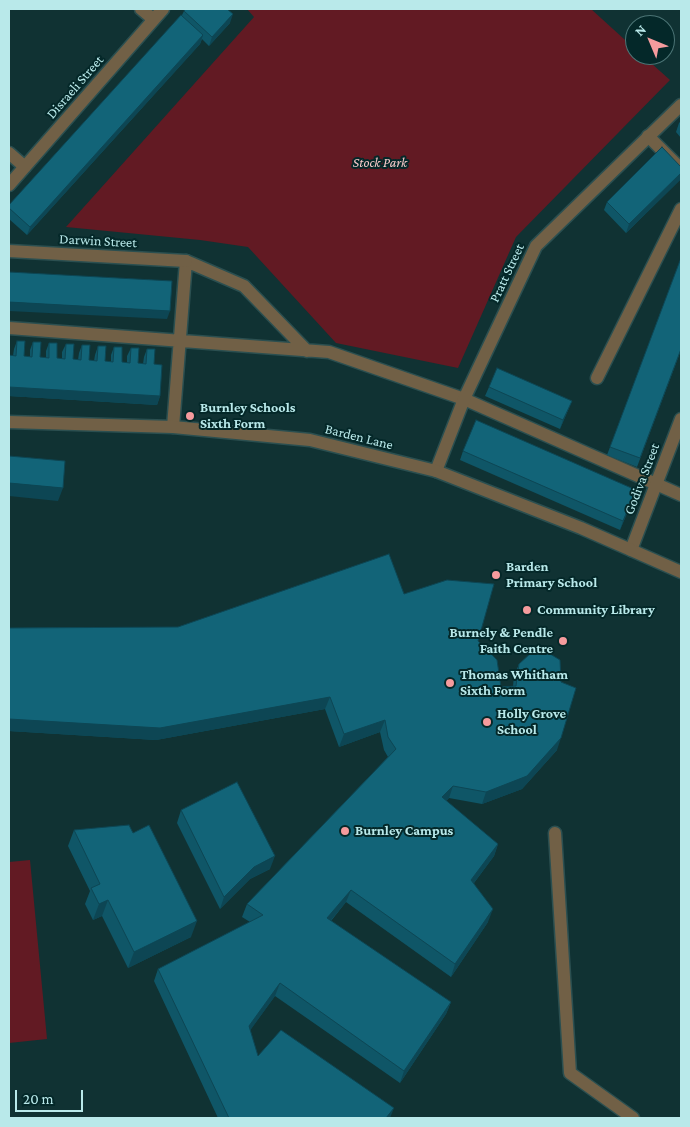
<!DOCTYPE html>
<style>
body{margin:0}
#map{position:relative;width:690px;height:1127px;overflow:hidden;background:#103233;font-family:"Crimson Pro",serif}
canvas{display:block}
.frame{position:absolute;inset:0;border:10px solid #b9e9ea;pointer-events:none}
.north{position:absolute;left:625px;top:15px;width:50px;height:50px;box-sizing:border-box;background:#042829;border:1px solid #4c7576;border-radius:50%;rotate:315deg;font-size:14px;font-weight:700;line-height:20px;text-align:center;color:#b9e9ea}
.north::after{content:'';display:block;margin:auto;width:18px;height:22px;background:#f59b9d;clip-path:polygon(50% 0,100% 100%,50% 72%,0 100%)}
.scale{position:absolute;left:15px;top:1090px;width:68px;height:22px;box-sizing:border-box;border:2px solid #b9e9ea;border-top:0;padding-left:6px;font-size:15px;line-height:18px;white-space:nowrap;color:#b9e9ea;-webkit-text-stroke:4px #042829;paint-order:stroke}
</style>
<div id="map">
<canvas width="690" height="1127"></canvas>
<div class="frame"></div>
<div class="north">N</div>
<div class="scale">20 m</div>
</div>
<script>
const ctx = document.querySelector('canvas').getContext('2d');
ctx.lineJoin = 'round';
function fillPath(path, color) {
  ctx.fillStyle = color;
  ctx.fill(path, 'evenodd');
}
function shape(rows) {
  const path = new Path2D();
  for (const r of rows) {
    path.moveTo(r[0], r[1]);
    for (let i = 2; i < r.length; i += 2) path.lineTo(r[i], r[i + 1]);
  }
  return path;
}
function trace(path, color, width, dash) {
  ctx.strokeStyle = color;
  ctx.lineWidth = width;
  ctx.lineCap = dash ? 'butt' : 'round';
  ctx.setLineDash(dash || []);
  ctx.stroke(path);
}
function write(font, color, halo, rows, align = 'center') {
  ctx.font = font + ' "Crimson Pro",serif';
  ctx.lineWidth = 4;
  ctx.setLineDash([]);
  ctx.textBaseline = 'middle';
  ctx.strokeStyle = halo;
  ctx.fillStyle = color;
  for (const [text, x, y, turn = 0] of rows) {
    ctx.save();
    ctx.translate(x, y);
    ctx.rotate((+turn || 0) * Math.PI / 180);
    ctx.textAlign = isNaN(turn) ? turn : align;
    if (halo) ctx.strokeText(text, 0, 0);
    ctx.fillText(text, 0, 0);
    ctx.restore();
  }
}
fillPath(shape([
 [247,9,591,9,635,49,635,55,642,55,670,80,516,237,458,368,336,343,248,247,200,240,66,227,254,17],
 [30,860,47,1039,9,1043,9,862]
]), '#621a23');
const service = shape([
 [648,136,681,169],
 [9,328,329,352,464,399,681,495],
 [597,378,681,209],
 [173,427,186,261,244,286,307,351],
 [555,833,570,1073,633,1118]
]);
const minor = shape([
 [141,9,153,19],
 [9,153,25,167],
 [9,185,163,9],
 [9,251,186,261],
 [436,471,464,399,536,246,681,105],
 [631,550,681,419]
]);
const tertiary = shape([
 [9,422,173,427,310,440,436,471,581,528,681,572]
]);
trace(service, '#2b4f50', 15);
trace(minor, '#2b4f50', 15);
trace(tertiary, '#2b4f50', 15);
trace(service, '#716046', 12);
trace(minor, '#716046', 12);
trace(tertiary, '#716046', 12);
fillPath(shape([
 [184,11,230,23,209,46,202,39,200,44,27,235,9,219,9,205,182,15],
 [681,121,681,138,676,132,679,123],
 [681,167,681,179,626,233,604,210,607,202],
 [681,258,681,350,637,467,607,455],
 [17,341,24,356,30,357,30,350,33,342,40,357,46,358,46,351,49,343,57,358,62,359,62,352,66,344,73,359,78,360,79,353,82,345,89,360,94,361,95,355,98,346,105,361,111,362,111,355,114,347,122,362,127,363,127,356,131,348,138,363,143,364,144,357,147,349,154,364,160,396,157,405,9,396,9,355,13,356,14,349],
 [489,387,572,401,560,429,485,396],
 [463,451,633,499,620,530,460,460],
 [404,594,478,641,501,687,513,686,514,676,519,664,557,750,522,789,482,804,449,798,446,801,498,844,494,856,474,883,488,922,451,977,346,902,331,921,451,1002,446,1014,400,1083,275,996,250,1030,258,1056,390,1118,218,1118,154,981,158,969,250,922,242,917,247,904,388,757,384,750,380,732,339,747,325,709,156,740,9,731,9,628,178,627],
 [181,810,270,869,250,879,220,909,177,823],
 [74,830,191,937,128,968,102,916,93,920,85,904,90,891,68,846]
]), '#0f5667');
fillPath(shape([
 [233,14,230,23,209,46,212,37],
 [203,35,200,44,27,235,30,227],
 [681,173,681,179,626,233,629,224],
 [9,302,170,311,167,319,9,311],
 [9,387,160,396,157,405,9,396],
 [572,401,568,410,560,429,563,420],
 [9,483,63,488,58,501,9,496],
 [636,490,633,499,620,530,623,521],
 [330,697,325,709,156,740,9,731,9,719],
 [385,720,380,732,339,747,344,734],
 [561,738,557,750,522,789,482,804,486,792],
 [453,786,449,798,438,809,442,797],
 [498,844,494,856,467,892,471,880],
 [275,856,270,869,250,879,220,909,224,897,254,867],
 [351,890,346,902,322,931,327,918],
 [108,900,102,916,93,920,99,904],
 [493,909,488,922,451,977,455,964],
 [197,921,191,937,128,968,134,952],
 [280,983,275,996,244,1039,249,1026],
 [451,1002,446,1014,400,1083,404,1071],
 [394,1108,390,1118,386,1118]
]), '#0d4654');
const building = shape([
 [185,9,227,9,233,14,212,37,184,11,185,9],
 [181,15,203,35,30,227,9,208,9,205,181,15],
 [662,147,681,167,681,173,629,224,607,202,662,147],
 [681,258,681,349,640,458,610,447,681,258],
 [9,272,172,281,170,311,9,302,9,272],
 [17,341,25,341,24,356,32,357,33,342,41,342,40,357,49,358,49,343,57,343,57,358,65,359,66,344,74,344,73,359,81,360,82,345,90,345,89,360,97,361,98,346,106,346,105,361,113,362,114,347,122,347,122,362,130,363,131,348,139,348,138,363,146,364,147,349,155,349,154,364,162,365,160,396,9,387,9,355,16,356,17,341],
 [497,368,572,401,563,420,489,387,497,368],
 [476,420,636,490,623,521,463,451,476,420],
 [9,456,65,461,63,488,9,483,9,456],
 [389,554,404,594,447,580,494,584,478,641,497,660,501,687,516,686,519,664,532,652,547,652,560,660,561,682,576,688,561,738,527,776,486,792,453,786,442,797,498,844,471,880,493,909,455,964,351,890,327,918,451,1002,404,1071,280,983,249,1026,258,1056,281,1030,394,1108,386,1118,229,1118,158,969,263,915,247,904,396,749,388,737,385,720,344,734,330,697,160,728,9,719,9,628,178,627,389,554],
 [237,782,275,856,254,867,224,897,181,810,237,782],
 [129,825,133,833,149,825,197,921,134,952,108,900,99,904,91,888,100,884,74,830,129,825]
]);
fillPath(building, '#126478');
trace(building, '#0d4654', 1);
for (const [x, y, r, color] of [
 [190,416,5,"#f59b9d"],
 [496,575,5,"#f59b9d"],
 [527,610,5,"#f59b9d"],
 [563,641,5,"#f59b9d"],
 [450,683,5,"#f59b9d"],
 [487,722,5,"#f59b9d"],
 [345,831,5,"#f59b9d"]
]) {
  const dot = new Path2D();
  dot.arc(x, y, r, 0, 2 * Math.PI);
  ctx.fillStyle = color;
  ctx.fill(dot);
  trace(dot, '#042829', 2);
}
write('14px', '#b9e9ea', '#042829', [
 ["Disraeli Street",75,87,-49],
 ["Darwin Street",98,241,3],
 ["Pratt Street",507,273,-65],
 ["Barden Lane",359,437,14],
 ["Godiva Street",642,479,-69]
]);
write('italic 14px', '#f9caca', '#042829', [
 ["Stock Park",380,163]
]);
write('bold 14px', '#b9e9ea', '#042829', [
 ["Burnley Schools",200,408],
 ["Sixth Form",200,424],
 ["Barden",506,567],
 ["Primary School",506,583],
 ["Community Library",537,610],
 ["Burnely & Pendle",553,633,"right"],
 ["Faith Centre",553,649,"right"],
 ["Thomas Whitham",460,675],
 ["Sixth Form",460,691],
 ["Holly Grove",497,714],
 ["School",497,730],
 ["Burnley Campus",355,831]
], 'left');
</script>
